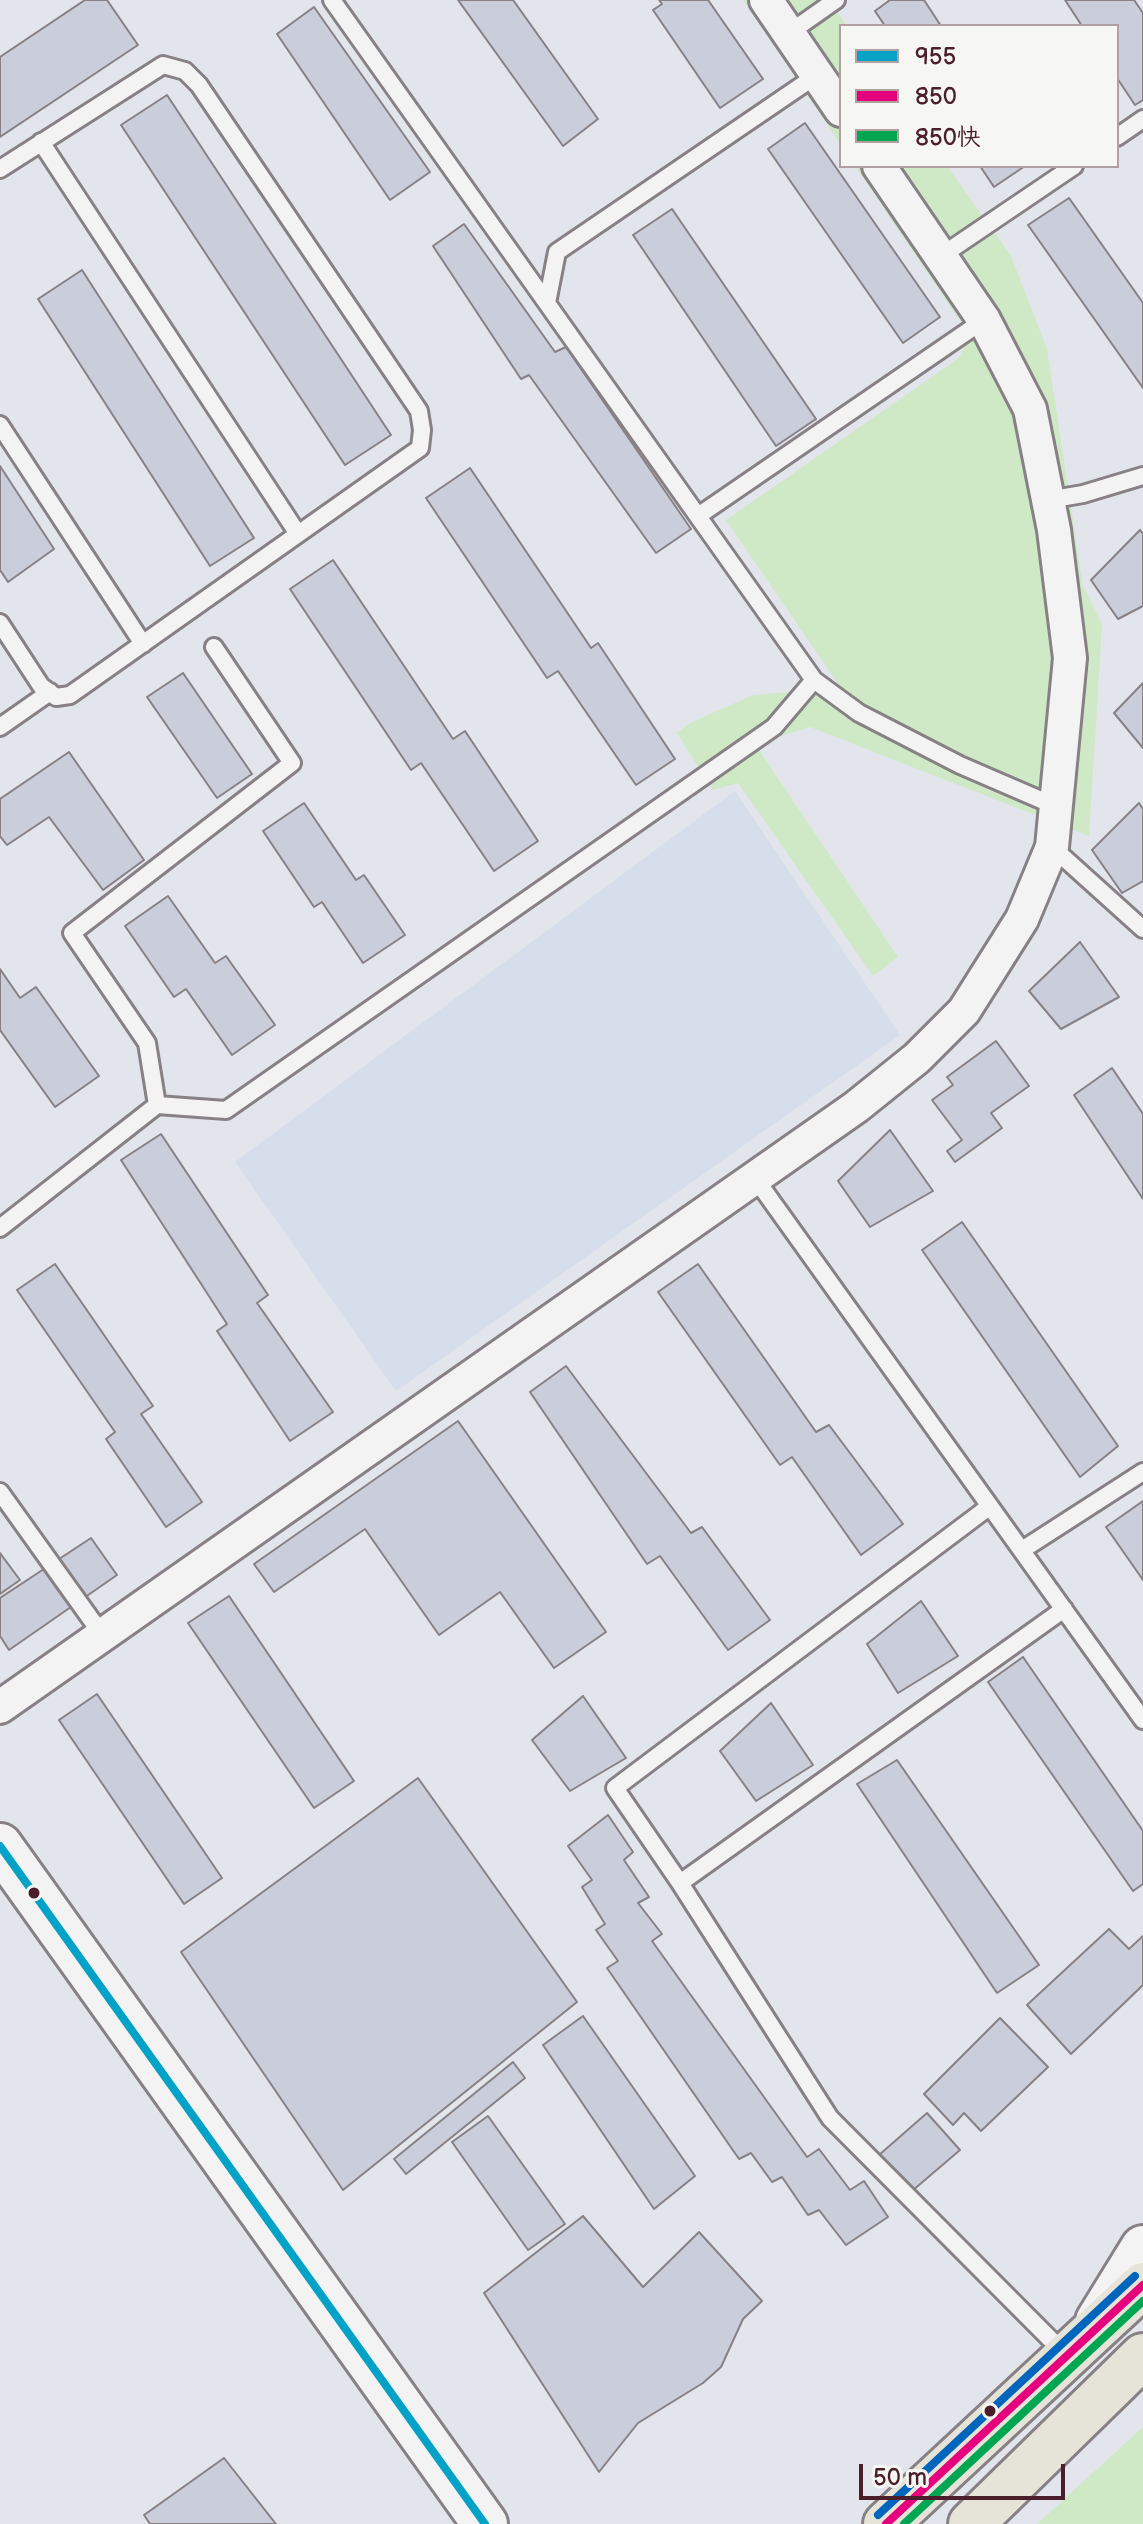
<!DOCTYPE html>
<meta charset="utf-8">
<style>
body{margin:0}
#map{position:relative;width:1143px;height:2524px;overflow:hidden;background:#e2e5eb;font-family:"Balsamiq Sans","LXGW WenKai TC",sans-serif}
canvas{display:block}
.legend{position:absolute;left:839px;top:24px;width:280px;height:144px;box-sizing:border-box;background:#f6f6f2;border:2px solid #b1a0a2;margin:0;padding:10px 14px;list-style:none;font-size:24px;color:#4a1f2b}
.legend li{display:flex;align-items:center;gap:16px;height:40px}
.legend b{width:40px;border:2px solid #b1a0a2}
.scale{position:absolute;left:859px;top:2464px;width:206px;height:36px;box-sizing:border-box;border:4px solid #4a1f2b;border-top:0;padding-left:10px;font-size:24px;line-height:28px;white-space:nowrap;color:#4a1f2b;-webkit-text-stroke:6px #f6f6f2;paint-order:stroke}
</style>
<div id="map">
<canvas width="1143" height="2524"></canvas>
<ul class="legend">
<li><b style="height:10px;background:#04a2c6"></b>955</li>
<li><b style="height:10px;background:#e5007d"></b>850</li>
<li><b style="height:10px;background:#00a651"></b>850快</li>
</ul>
<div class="scale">50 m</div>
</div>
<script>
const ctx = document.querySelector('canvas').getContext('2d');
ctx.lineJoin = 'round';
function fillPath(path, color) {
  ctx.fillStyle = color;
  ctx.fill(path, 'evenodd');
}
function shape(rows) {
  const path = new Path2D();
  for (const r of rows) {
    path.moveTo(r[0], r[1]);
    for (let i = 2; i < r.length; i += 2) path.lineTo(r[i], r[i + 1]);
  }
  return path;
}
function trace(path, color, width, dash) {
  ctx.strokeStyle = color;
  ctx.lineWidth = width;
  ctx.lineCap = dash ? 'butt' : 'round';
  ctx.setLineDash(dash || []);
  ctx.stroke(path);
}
fillPath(shape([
 [735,791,900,1035,396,1391,235,1162]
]), '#d6deec');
fillPath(shape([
 [743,0,829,0,847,26,841,26,841,145],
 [855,166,947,166,1011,256,1047,349,1083,586,1102,624,1089,836,810,727,755,744,898,957,873,976,738,783,713,790,677,733,690,723,753,695,841,688,726,520,959,358,970,336],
 [1143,2427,1143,2524,1037,2524]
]), '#cfe9c7');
const building = shape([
 [85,0,107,0,138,45,0,137,0,57,85,0],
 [458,0,513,0,598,119,563,146,458,0],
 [659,0,708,0,763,79,720,108,653,10,662,4,659,0],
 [890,0,924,0,941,26,885,26,875,11,890,0],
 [1065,0,1134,0,1143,13,1143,100,1135,105,1117,78,1117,26,1082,26,1065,0],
 [314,7,430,172,390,200,277,34,314,7],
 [167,95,391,435,345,465,121,125,167,95],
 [805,123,940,317,903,343,768,149,805,123],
 [980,166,1025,166,994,187,980,166],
 [1069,198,1143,303,1143,388,1028,225,1069,198],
 [672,209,816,419,776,446,633,235,672,209],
 [464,224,555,352,566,347,691,529,656,553,529,375,521,379,433,246,464,224],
 [82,270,254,538,210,566,38,299,82,270],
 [0,466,54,549,8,582,0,570,0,466],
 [470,468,591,648,598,643,675,759,636,785,558,671,547,678,426,498,470,468],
 [1140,530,1143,534,1143,606,1118,619,1091,580,1140,530],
 [333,560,453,739,465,731,538,841,494,871,421,763,411,770,290,589,333,560],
 [183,673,252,774,217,798,147,697,183,673],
 [1143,683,1143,748,1114,713,1143,683],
 [69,752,144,860,103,890,49,817,7,845,0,836,0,799,69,752],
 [304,803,356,880,364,875,405,935,363,963,322,902,314,907,263,831,304,803],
 [1139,803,1143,809,1143,881,1122,893,1092,850,1139,803],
 [168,896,215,963,226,956,275,1025,232,1055,186,989,174,997,125,926,168,896],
 [1080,942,1119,997,1061,1029,1029,991,1080,942],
 [0,969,20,998,36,987,99,1076,55,1107,0,1030,0,969],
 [996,1041,1029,1086,991,1113,1002,1128,955,1162,947,1151,962,1140,932,1100,953,1085,947,1077,996,1041],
 [1112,1068,1143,1114,1143,1199,1074,1095,1112,1068],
 [890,1130,933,1191,870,1227,838,1181,890,1130],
 [161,1134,268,1295,257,1303,333,1412,290,1441,217,1331,227,1324,121,1160,161,1134],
 [962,1222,1118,1446,1080,1477,922,1250,962,1222],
 [55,1264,153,1406,141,1414,202,1502,166,1527,106,1439,115,1432,17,1290,55,1264],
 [698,1264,816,1432,829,1425,903,1524,861,1555,792,1457,780,1465,658,1292,698,1264],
 [566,1366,691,1533,702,1527,770,1620,728,1650,660,1556,647,1564,530,1392,566,1366],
 [458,1421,606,1632,554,1668,500,1592,439,1635,365,1529,274,1592,254,1564,458,1421],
 [1143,1501,1143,1580,1106,1527,1143,1501],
 [91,1538,117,1575,9,1650,0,1636,0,1598,91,1538],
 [0,1553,20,1580,0,1594,0,1553],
 [229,1596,354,1781,314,1808,188,1623,229,1596],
 [921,1601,958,1656,898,1693,867,1644,921,1601],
 [1023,1657,1143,1831,1143,1884,1133,1891,988,1682,1023,1657],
 [97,1694,222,1878,184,1904,59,1720,97,1694],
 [583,1696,626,1758,570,1791,532,1740,583,1696],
 [771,1703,813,1765,756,1801,720,1751,771,1703],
 [897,1760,1039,1965,997,1993,857,1784,897,1760],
 [418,1778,577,2002,343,2190,181,1952,418,1778],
 [608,1815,633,1852,624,1860,649,1897,638,1903,662,1934,652,1941,807,2157,819,2149,850,2190,864,2181,888,2217,846,2245,819,2210,808,2215,782,2177,772,2182,751,2153,739,2159,607,1968,618,1961,596,1930,605,1924,582,1887,592,1880,568,1846,608,1815],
 [1109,1929,1129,1949,1143,1936,1143,1985,1071,2054,1027,2005,1109,1929],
 [583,2016,695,2176,654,2209,543,2045,583,2016],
 [1000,2018,1048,2067,981,2131,964,2113,953,2125,924,2094,1000,2018],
 [513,2062,525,2078,406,2174,394,2159,513,2062],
 [927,2113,960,2150,912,2191,879,2155,927,2113],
 [488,2116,565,2224,528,2250,452,2142,488,2116],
 [583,2216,643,2287,699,2232,762,2301,743,2319,721,2367,703,2383,638,2423,599,2472,484,2293,583,2216],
 [224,2458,276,2524,150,2524,144,2515,224,2458]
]);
fillPath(building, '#caceda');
trace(building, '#878085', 2);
const lane = shape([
 [332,0,814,680,859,713,960,765,1055,806],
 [789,33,836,0],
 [1117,137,1143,119],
 [41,142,298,534],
 [0,169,163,65,185,71,199,85,419,411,422,430,420,448,70,695,56,697,41,686,0,623],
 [941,256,1074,166],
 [547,303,557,252,817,75],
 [0,425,143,644],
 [1048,500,1083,494,1143,476],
 [698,516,984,320],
 [0,727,50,692],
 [1052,847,1143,929],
 [157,1105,147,1043,72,933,292,763,214,647],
 [755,1178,1143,1720],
 [0,1228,157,1105,226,1110,774,727,814,680],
 [0,1492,103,1636],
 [990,1506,615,1788,680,1883,830,2118,1066,2355],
 [1022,1550,1143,1472],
 [680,1883,1064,1609]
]);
const street = shape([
 [766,0,841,110],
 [0,1707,856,1107,917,1058,964,1011,1022,919,1052,847,1070,658,1054,530,1030,409,984,320,879,166]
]);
const secondary = shape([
 [0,1846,485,2524],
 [1098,2321,1143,2248]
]);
const primary = shape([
 [886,2524,1143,2285],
 [971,2524,1143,2356]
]);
trace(lane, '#878085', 22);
trace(street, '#878085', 38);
trace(secondary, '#878085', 50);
trace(primary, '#878085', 50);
trace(lane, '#f2f3f2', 16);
trace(street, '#f2f3f2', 32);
trace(secondary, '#f2f3f2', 44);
trace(primary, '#e6e4d8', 44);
trace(shape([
 [0,1846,485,2524]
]), '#04a2c6', 8);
trace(shape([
 [886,2524,1143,2285]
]), '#e5007d', 8);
trace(shape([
 [904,2524,1143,2301]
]), '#00a651', 8);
trace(shape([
 [878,2515,1135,2276]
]), '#0065bd', 8);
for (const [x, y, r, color] of [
 [34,1893,7,"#4a1f2b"],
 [990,2411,7,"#4a1f2b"]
]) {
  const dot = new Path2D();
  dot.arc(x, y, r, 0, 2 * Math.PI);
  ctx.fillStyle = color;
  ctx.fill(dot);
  trace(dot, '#f6f6f2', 3);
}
</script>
